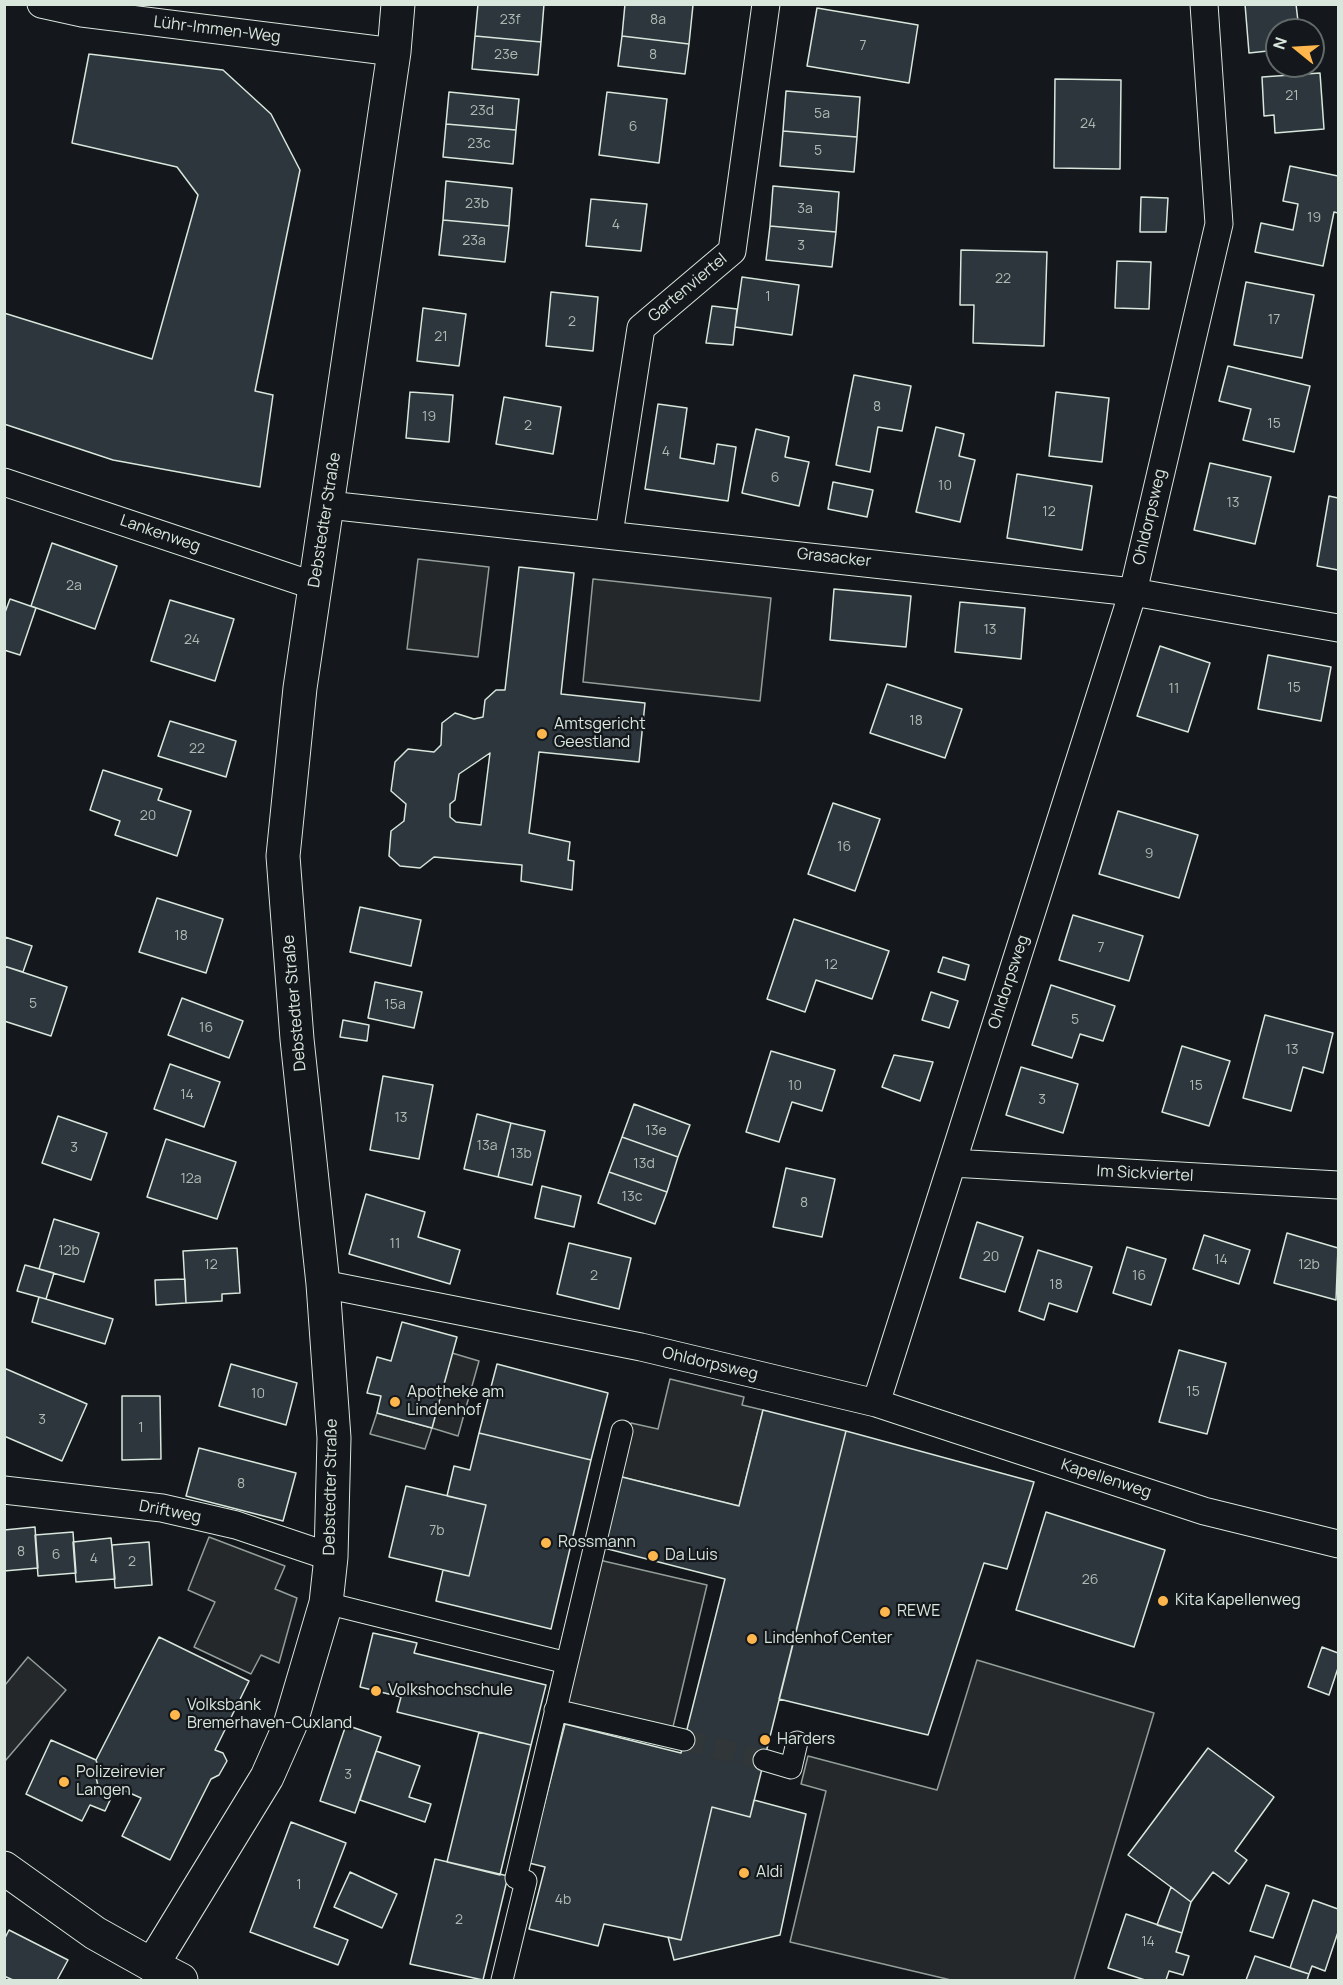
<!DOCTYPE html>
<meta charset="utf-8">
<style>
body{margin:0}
#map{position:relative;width:1343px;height:1985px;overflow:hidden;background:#14181c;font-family:Manrope,sans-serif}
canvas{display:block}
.frame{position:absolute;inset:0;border:6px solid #d8e6dc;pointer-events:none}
.north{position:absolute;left:1265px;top:18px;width:60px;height:60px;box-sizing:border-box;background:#14181c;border:2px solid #626a69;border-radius:50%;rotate:288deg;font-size:16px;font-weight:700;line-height:24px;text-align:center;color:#d8e6dc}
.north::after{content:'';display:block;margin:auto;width:21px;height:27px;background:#ffb74d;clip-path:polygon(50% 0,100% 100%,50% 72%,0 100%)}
</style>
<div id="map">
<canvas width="1343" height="1985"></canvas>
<div class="frame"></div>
<div class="north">N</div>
</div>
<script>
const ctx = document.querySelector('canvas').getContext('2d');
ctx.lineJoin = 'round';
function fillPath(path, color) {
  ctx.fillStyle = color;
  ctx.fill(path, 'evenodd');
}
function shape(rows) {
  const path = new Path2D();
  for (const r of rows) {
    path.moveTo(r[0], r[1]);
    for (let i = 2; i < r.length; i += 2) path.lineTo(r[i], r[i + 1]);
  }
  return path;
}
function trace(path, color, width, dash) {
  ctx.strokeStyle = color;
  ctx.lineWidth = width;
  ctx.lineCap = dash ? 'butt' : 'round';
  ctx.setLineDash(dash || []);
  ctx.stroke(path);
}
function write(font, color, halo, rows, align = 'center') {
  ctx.font = font + ' Manrope,sans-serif';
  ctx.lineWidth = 4.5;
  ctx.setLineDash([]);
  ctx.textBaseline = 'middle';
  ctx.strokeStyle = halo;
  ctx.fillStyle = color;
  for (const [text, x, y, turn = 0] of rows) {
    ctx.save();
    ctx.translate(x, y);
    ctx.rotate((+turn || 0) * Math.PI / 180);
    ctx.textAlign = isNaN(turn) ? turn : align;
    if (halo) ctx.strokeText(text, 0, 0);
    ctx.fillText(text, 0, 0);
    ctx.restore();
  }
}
const parking = shape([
 [418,559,489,567,478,657,407,649,418,559],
 [593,579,771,598,760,701,583,682,593,579],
 [452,1353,479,1361,458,1436,432,1428,425,1449,370,1434,377,1413,432,1428,452,1353],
 [670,1379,744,1397,742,1405,763,1410,739,1506,618,1476,631,1423,658,1429,670,1379],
 [209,1537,285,1566,275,1589,297,1598,279,1663,261,1655,251,1674,194,1647,215,1602,188,1590,209,1537],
 [582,1556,707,1585,672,1731,547,1701,582,1556],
 [28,1657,66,1690,5,1761,5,1685,28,1657],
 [977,1660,1154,1713,1074,1980,951,1980,790,1942,826,1791,801,1784,808,1756,937,1790,977,1660]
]);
fillPath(parking, '#24282b');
trace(parking, '#939e99', 1.5);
const building = shape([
 [478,4,544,4,541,42,475,36,478,4],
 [625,4,693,5,689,44,622,36,625,4],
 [1245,4,1296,4,1299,30,1277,30,1277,50,1249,53,1245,4],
 [817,8,918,25,909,83,807,66,817,8],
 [475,36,541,42,538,75,472,69,475,36],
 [622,36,689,44,685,74,618,66,622,36],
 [89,54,223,70,271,114,300,170,255,391,273,395,260,487,113,460,4,424,4,313,152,359,198,195,177,167,72,143,89,54],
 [1320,73,1324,129,1275,133,1274,115,1264,116,1262,77,1320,73],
 [1055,79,1121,80,1120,169,1054,168,1055,79],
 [786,91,860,97,857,137,783,131,786,91],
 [449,92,519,99,516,130,446,124,449,92],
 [607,92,667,99,659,163,599,155,607,92],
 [446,124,516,130,513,164,443,157,446,124],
 [783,131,857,137,854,172,780,166,783,131],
 [1290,166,1338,176,1338,213,1334,212,1323,266,1255,252,1261,223,1293,230,1298,204,1283,201,1290,166],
 [446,181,512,188,509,226,443,220,446,181],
 [773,186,839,192,836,232,770,226,773,186],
 [1141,197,1168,198,1166,232,1140,232,1141,197],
 [591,199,647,204,641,251,586,246,591,199],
 [443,220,509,226,505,262,439,255,443,220],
 [770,226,836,232,832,267,766,260,770,226],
 [961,250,1047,252,1044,346,973,343,974,305,960,305,961,250],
 [1117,261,1151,262,1149,309,1115,308,1117,261],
 [742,277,799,285,792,335,735,327,742,277],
 [1246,282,1314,295,1302,358,1234,345,1246,282],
 [551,292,598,297,593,351,546,346,551,292],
 [712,306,737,309,733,345,706,343,712,306],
 [423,308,466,314,459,366,417,361,423,308],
 [1228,366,1310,386,1294,452,1243,440,1251,409,1219,401,1228,366],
 [854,375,911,386,902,431,878,427,870,472,836,465,854,375],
 [410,392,453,395,449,442,406,438,410,392],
 [1056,392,1109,398,1102,462,1049,456,1056,392],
 [504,397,561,407,553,454,496,444,504,397],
 [658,404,687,408,680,458,714,464,717,444,736,447,728,501,645,489,658,404],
 [936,427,964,434,959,456,975,460,960,522,916,512,936,427],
 [756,429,789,437,785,457,809,462,799,506,742,493,756,429],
 [1210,463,1271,477,1255,544,1194,530,1210,463],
 [1017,474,1092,486,1082,550,1007,538,1017,474],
 [833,482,873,490,867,517,828,509,833,482],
 [1329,496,1338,498,1338,570,1317,566,1329,496],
 [52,543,117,566,95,629,31,606,52,543],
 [519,567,574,573,561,694,645,703,639,762,539,752,529,833,570,842,568,860,574,861,572,890,521,881,522,865,434,857,420,868,400,866,389,856,391,831,404,821,406,804,391,791,395,762,408,749,434,752,441,745,442,723,455,713,474,719,483,717,485,700,496,690,505,690,519,567],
 [490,753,481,825,456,822,450,817,450,804,455,800,459,774,490,753],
 [834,589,911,596,906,647,830,640,834,589],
 [10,599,36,608,20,655,4,650,4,615,10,599],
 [170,600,234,619,215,681,151,661,170,600],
 [960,602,1025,608,1021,659,955,652,960,602],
 [1160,646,1210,663,1188,732,1137,716,1160,646],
 [1268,655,1331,667,1321,721,1258,709,1268,655],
 [887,684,962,709,945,758,870,733,887,684],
 [170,721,236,741,226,777,158,756,170,721],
 [103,770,162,789,158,800,191,811,177,856,115,835,120,821,90,810,103,770],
 [833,803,880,819,855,891,808,874,833,803],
 [1118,811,1198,835,1179,898,1099,874,1118,811],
 [157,898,223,919,206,973,139,952,157,898],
 [360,907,421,920,411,966,350,952,360,907],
 [1073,915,1143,936,1129,981,1059,960,1073,915],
 [794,919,889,951,872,999,816,980,805,1012,767,999,794,919],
 [5,937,32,946,23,972,4,966,5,937],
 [943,957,969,965,965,980,938,972,943,957],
 [4,966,67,987,51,1036,4,1021,4,966],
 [375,982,422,992,414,1028,368,1018,375,982],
 [1051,985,1115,1006,1103,1041,1080,1034,1072,1058,1032,1045,1051,985],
 [931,992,958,1001,949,1028,922,1020,931,992],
 [182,998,243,1021,229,1058,168,1035,182,998],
 [1265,1015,1333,1033,1323,1073,1303,1067,1291,1111,1243,1098,1265,1015],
 [343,1020,369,1025,367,1041,340,1037,343,1020],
 [1182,1046,1230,1061,1209,1126,1162,1112,1182,1046],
 [771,1051,835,1070,822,1111,792,1102,779,1142,746,1132,771,1051],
 [894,1055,933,1062,920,1101,882,1087,894,1055],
 [170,1064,220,1082,204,1127,154,1109,170,1064],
 [1021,1067,1078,1084,1063,1133,1006,1115,1021,1067],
 [383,1076,433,1085,419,1159,370,1150,383,1076],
 [634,1104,690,1125,678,1157,622,1137,634,1104],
 [477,1114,511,1123,498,1177,464,1169,477,1114],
 [58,1116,107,1133,91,1180,42,1163,58,1116],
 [511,1123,545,1131,532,1185,498,1177,511,1123],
 [622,1137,678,1157,667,1192,609,1172,622,1137],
 [166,1139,236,1162,217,1219,147,1197,166,1139],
 [786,1168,835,1179,822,1237,773,1227,786,1168],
 [609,1172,667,1192,655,1224,598,1203,609,1172],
 [542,1186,581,1196,574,1227,535,1218,542,1186],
 [366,1194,425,1212,418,1237,460,1250,450,1284,349,1254,366,1194],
 [54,1219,99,1233,84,1282,39,1269,54,1219],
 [977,1222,1023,1237,1005,1292,960,1278,977,1222],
 [1287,1233,1338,1248,1336,1300,1274,1283,1287,1233],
 [1204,1235,1250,1250,1239,1284,1193,1269,1204,1235],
 [569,1243,631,1258,619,1309,557,1294,569,1243],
 [1127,1247,1166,1259,1151,1305,1113,1293,1127,1247],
 [237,1248,240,1293,222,1294,222,1301,186,1303,183,1251,237,1248],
 [1038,1250,1092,1267,1077,1312,1049,1303,1044,1320,1019,1311,1038,1250],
 [25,1265,54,1273,46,1299,17,1291,25,1265],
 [185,1279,186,1303,156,1305,155,1280,185,1279],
 [39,1297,113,1319,105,1344,32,1322,39,1297],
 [402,1322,457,1337,432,1428,377,1413,381,1396,367,1393,377,1357,391,1361,402,1322],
 [1179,1350,1226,1363,1207,1434,1159,1422,1179,1350],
 [231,1364,297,1383,286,1425,219,1406,231,1364],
 [497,1364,608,1393,591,1460,479,1433,497,1364],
 [4,1368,87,1404,62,1461,4,1436,4,1368],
 [122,1396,160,1396,161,1459,122,1460,122,1396],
 [763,1410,846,1431,750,1817,712,1807,681,1940,604,1924,598,1946,529,1929,545,1867,529,1863,565,1724,681,1753,725,1579,600,1547,618,1476,739,1506,763,1410],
 [846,1431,1034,1482,1007,1569,984,1563,928,1735,779,1699,846,1431],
 [479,1433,591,1460,551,1629,436,1601,443,1570,469,1576,486,1505,447,1496,454,1466,470,1470,479,1433],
 [199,1448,296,1473,283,1521,186,1496,199,1448],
 [406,1486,486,1505,469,1576,389,1557,406,1486],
 [1046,1512,1165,1550,1134,1647,1016,1610,1046,1512],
 [35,1527,38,1568,4,1571,4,1530,35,1527],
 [73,1532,76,1573,38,1576,35,1535,73,1532],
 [111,1538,115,1579,76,1582,73,1542,111,1538],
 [149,1542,152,1585,115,1588,112,1545,149,1542],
 [373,1633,417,1643,414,1653,546,1685,531,1745,397,1712,401,1697,360,1687,373,1633],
 [159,1637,249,1681,215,1750,223,1753,227,1761,219,1775,211,1779,170,1860,122,1836,141,1798,123,1790,112,1796,99,1790,95,1773,98,1767,96,1760,159,1637],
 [1322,1647,1338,1653,1338,1668,1329,1695,1308,1687,1322,1647],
 [346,1725,381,1737,355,1813,320,1801,346,1725],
 [479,1732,531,1745,500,1875,447,1862,479,1732],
 [51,1740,96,1760,98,1767,95,1773,99,1790,112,1796,105,1811,90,1805,82,1821,26,1794,51,1740],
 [1208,1748,1274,1797,1235,1851,1247,1860,1229,1884,1213,1872,1191,1902,1128,1855,1208,1748],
 [376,1751,420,1766,409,1797,431,1804,425,1822,360,1800,376,1751],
 [754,1800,806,1814,780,1935,674,1960,668,1937,681,1940,712,1807,750,1817,754,1800],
 [291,1822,346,1843,314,1927,348,1940,338,1965,250,1932,291,1822],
 [435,1859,508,1876,483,1980,410,1964,435,1859],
 [350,1872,397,1894,382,1928,334,1907,350,1872],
 [1266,1885,1289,1893,1273,1938,1250,1931,1266,1885],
 [1171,1887,1191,1902,1182,1933,1157,1925,1171,1887],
 [1313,1900,1338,1909,1338,1932,1325,1971,1312,1966,1309,1974,1290,1968,1313,1900],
 [1126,1914,1182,1933,1176,1952,1189,1956,1183,1975,1169,1971,1166,1980,1145,1980,1108,1968,1126,1914],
 [9,1930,68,1960,57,1980,13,1980,4,1976,4,1940,9,1930],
 [1255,1956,1309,1974,1307,1980,1246,1980,1255,1956]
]);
fillPath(building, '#2c363c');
trace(building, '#d8e6dc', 1.5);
trace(shape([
 [684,1740,764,1760]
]), '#313739', 21, [21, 10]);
const pedestrian = shape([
 [326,1603,567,1663],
 [555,1710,684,1740],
 [764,1760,791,1768,797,1742],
 [502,1980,526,1881,516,1878,622,1431]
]);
const minor = shape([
 [41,4,82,13,394,52],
 [4,482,315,586],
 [328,505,1133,592,1338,628],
 [609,534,641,328,732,251,766,4],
 [952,1163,1338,1185],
 [323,1284,641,1347,876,1403,1204,1511,1338,1544],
 [876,1403,1133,592,1219,224,1204,4],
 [4,1490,162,1508,236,1525,331,1557]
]);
const secondary = shape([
 [4,1868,95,1933,152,1965,267,1777,290,1725,326,1603,331,1557,334,1438,323,1284,297,1039,283,856,300,688,394,52,398,4]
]);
const primary = shape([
 [152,1965,181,1980]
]);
trace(pedestrian, '#d8e6dc', 23);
trace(minor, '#d8e6dc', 29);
trace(secondary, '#d8e6dc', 35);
trace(primary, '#d8e6dc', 35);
trace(pedestrian, '#14181c', 21);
trace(minor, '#14181c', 27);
trace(secondary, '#14181c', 33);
trace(primary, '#14181c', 33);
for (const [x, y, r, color] of [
 [542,734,6,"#ffb74d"],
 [395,1402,6,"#ffb74d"],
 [546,1543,6,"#ffb74d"],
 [653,1556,6,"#ffb74d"],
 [1163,1601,6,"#ffb74d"],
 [885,1612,6,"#ffb74d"],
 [752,1639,6,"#ffb74d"],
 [376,1691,6,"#ffb74d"],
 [175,1715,6,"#ffb74d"],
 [765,1740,6,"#ffb74d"],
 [64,1782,6,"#ffb74d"],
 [744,1873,6,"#ffb74d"]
]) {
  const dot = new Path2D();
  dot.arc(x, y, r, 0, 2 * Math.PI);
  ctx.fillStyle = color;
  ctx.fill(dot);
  trace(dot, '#14181c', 2);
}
write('14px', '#adbab4', null, [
 ["23f",510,20],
 ["8a",658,20],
 ["7",863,46],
 ["23e",506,55],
 ["8",653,55],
 ["21",1292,96],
 ["23d",482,111],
 ["5a",822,114],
 ["24",1088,124],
 ["6",633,127],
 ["23c",479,144],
 ["5",818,151],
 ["23b",477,204],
 ["3a",805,209],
 ["19",1314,218],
 ["4",616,225],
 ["23a",474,241],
 ["3",801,246],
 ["22",1003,279],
 ["1",768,297],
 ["17",1274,320],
 ["2",572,322],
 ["21",441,337],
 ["8",877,407],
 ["19",429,417],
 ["15",1274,424],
 ["2",528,426],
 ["4",666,452],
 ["6",775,478],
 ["10",945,486],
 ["13",1233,503],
 ["12",1049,512],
 ["2a",74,586],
 ["13",990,630],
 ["24",192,640],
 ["15",1294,688],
 ["11",1174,689],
 ["18",916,721],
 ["22",197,749],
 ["20",148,816],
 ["16",844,847],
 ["9",1149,854],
 ["18",181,936],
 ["7",1101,948],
 ["12",831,965],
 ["5",33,1004],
 ["15a",395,1005],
 ["5",1075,1020],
 ["16",206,1028],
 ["13",1292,1050],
 ["10",795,1086],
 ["15",1196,1086],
 ["14",187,1095],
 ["3",1042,1100],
 ["13",401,1118],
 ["13e",656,1131],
 ["13a",487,1146],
 ["3",74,1148],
 ["13b",521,1154],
 ["13d",644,1164],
 ["12a",191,1179],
 ["13c",632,1197],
 ["8",804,1203],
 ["11",395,1244],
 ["12b",69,1251],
 ["20",991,1257],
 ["14",1221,1260],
 ["12",211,1265],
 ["12b",1309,1265],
 ["2",594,1276],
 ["16",1139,1276],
 ["18",1056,1285],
 ["15",1193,1392],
 ["10",258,1394],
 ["3",42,1420],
 ["1",141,1428],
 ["8",241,1484],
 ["7b",437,1531],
 ["8",21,1552],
 ["6",56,1555],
 ["4",94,1559],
 ["2",132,1562],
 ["26",1090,1580],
 ["3",348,1775],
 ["1",299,1885],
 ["4b",563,1900],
 ["2",459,1920],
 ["14",1148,1942]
]);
write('16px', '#d8e6dc', '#14181c', [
 ["Lühr-Immen-Weg",217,30,7],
 ["Gartenviertel",688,288,-40],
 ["Ohldorpsweg",1150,517,-77],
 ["Debstedter Straße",325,520,-81],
 ["Lankenweg",160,534,19],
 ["Grasacker",834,558,6],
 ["Ohldorpsweg",1009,982,-72],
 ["Debstedter Straße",295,1003,-95],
 ["Im Sickviertel",1145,1174,3],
 ["Ohldorpsweg",710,1364,13],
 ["Kapellenweg",1106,1479,18],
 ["Debstedter Straße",331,1487,-89],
 ["Driftweg",170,1512,11]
]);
write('16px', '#d8e6dc', '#14181c', [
 ["Amtsgericht",554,725],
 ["Geestland",554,743],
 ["Apotheke am",407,1393],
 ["Lindenhof",407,1411],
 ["Rossmann",558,1543],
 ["Da Luis",665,1556],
 ["Kita Kapellenweg",1175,1601],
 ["REWE",897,1612],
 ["Lindenhof Center",764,1639],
 ["Volkshochschule",388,1691],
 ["Volksbank",187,1706],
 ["Bremerhaven-Cuxland",187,1724],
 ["Harders",777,1740],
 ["Polizeirevier",76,1773],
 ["Langen",76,1791],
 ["Aldi",756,1873]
], 'left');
</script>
